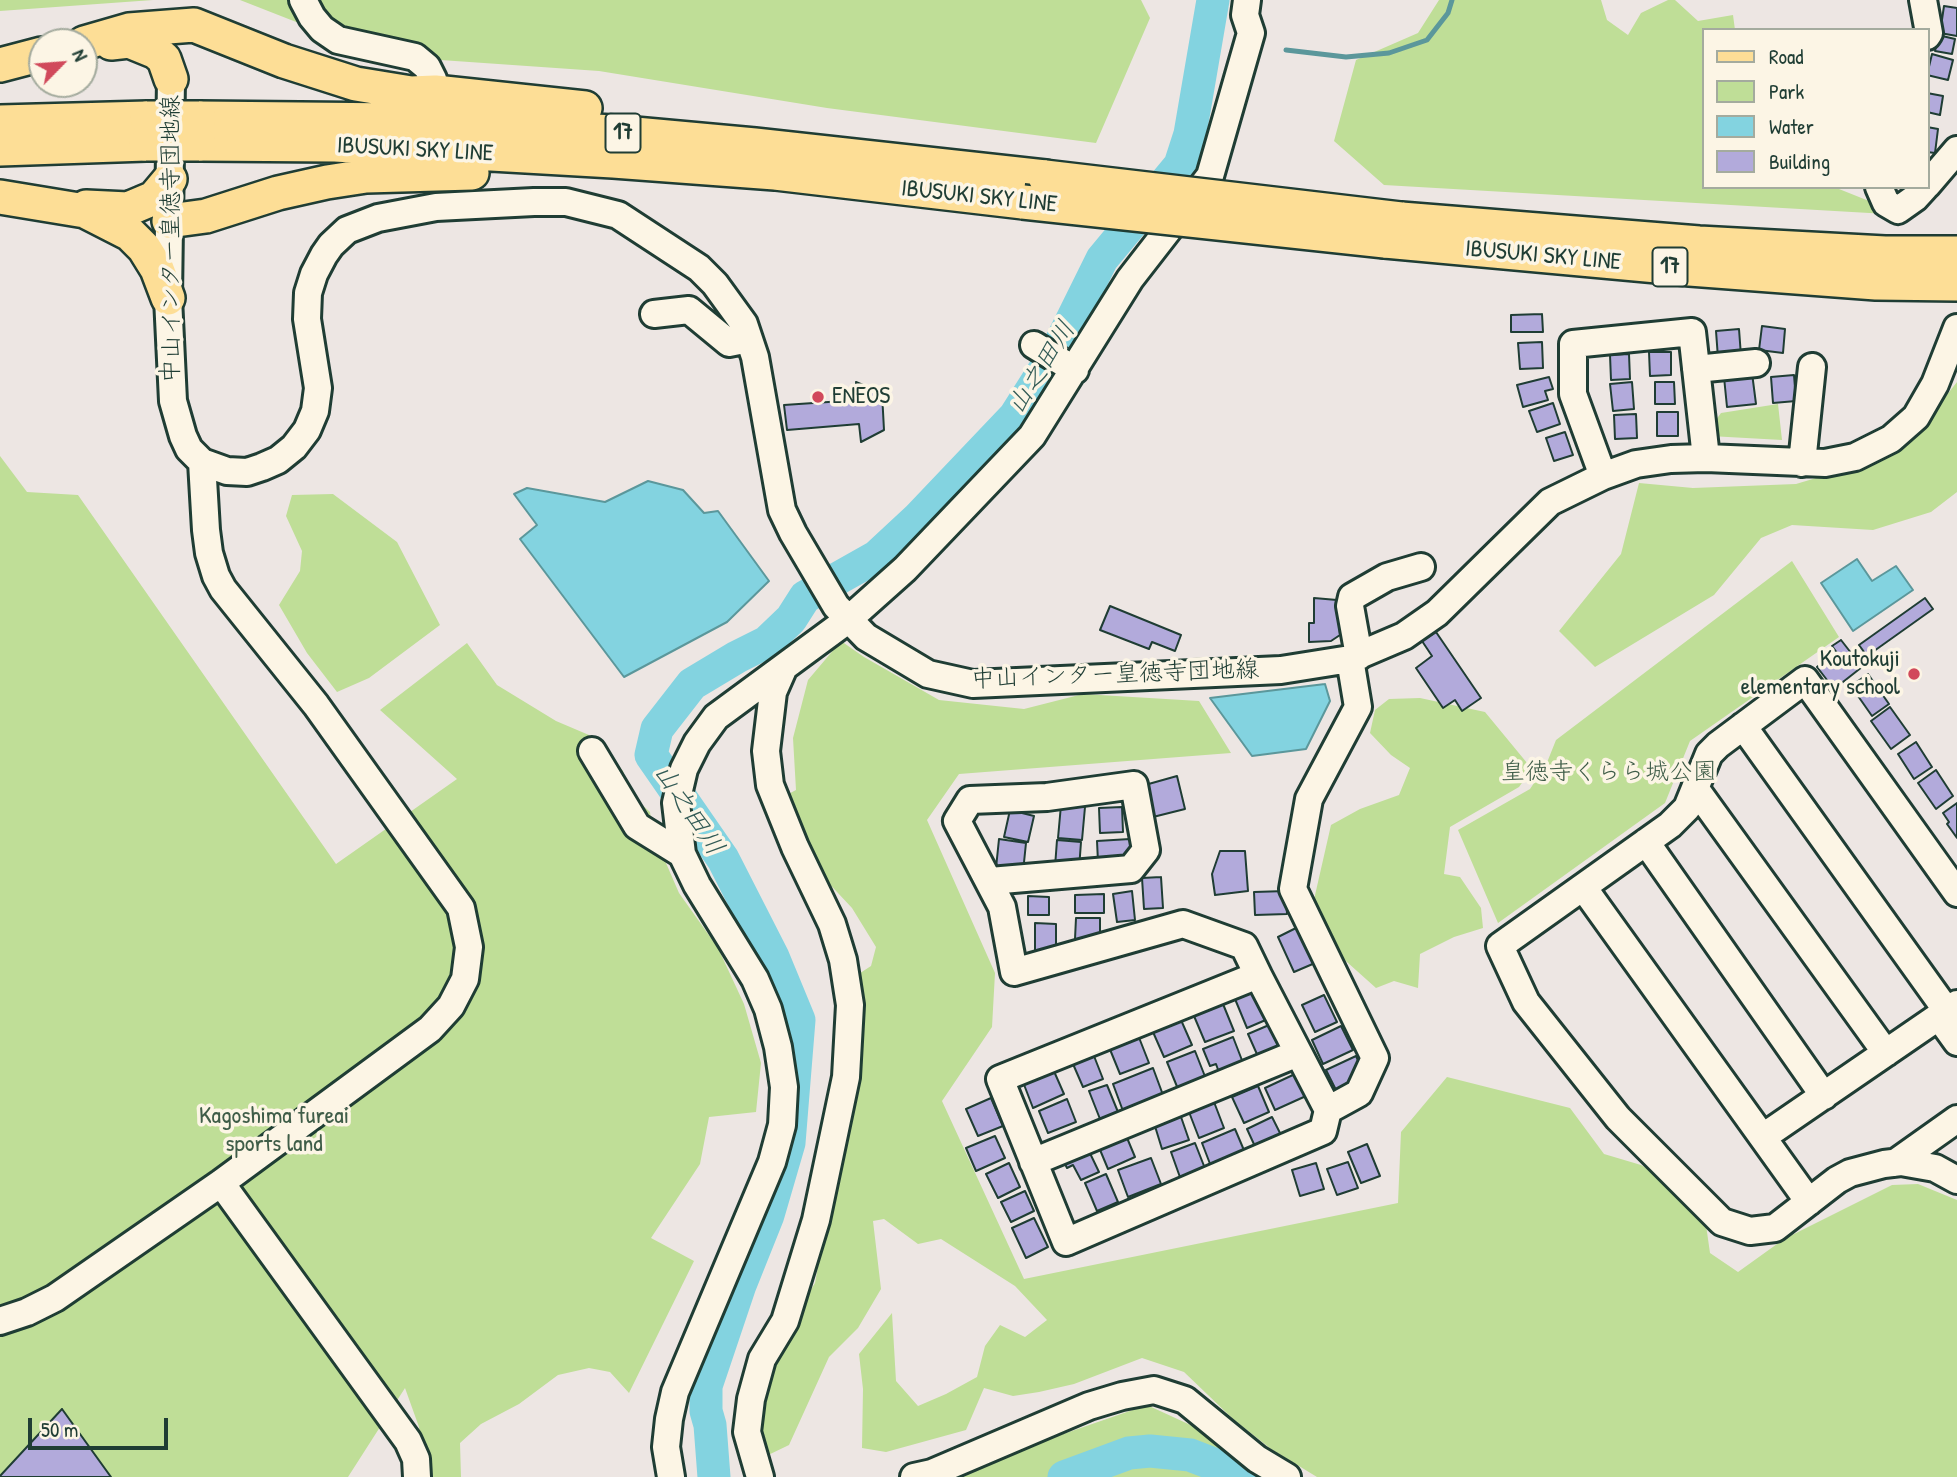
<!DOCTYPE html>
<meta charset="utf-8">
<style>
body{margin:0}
#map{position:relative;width:1957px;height:1477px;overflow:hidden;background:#ede6e3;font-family:"Patrick Hand",sans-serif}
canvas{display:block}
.legend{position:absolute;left:1702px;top:28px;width:228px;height:161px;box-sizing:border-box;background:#fcf5e5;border:2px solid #a4ab9e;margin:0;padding:9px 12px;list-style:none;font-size:21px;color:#1f3d34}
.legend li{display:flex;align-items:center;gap:14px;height:35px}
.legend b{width:35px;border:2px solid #a4ab9e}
.north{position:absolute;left:28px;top:28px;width:70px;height:70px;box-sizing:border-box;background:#fcf5e5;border:2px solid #a4ab9e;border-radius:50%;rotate:65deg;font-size:19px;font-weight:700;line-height:28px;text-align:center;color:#1f3d34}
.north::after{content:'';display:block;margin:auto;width:24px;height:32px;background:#d1495b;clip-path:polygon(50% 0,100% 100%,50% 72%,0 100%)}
.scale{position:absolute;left:28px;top:1418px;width:140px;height:32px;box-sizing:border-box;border:4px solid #1f3d34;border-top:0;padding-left:9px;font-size:21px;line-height:24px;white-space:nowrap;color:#1f3d34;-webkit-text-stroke:5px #fcf5e5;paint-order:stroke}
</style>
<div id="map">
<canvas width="1957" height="1477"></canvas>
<ul class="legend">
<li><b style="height:9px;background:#fdde96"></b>Road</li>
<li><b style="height:19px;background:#bfde97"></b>Park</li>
<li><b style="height:19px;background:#83d3e0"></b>Water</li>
<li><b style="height:19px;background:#b2aadb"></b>Building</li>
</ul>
<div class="north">N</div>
<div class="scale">50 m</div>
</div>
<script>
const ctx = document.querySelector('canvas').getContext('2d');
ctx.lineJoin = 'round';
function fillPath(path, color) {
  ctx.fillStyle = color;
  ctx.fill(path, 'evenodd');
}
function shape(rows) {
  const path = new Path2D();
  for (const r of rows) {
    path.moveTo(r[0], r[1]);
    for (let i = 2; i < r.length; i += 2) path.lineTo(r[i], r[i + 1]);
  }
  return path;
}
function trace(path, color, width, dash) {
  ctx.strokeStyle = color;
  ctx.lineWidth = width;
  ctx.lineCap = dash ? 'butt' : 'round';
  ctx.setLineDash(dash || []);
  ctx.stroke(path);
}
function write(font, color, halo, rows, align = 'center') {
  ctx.font = font + ' "Patrick Hand","Klee One",sans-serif';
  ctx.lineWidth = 7;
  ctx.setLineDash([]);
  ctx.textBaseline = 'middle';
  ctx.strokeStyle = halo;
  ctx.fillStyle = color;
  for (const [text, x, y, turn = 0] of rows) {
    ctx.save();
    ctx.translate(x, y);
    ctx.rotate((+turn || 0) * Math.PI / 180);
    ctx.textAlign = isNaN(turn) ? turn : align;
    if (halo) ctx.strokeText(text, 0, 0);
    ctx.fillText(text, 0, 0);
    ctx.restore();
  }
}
fillPath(shape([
 [0,0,153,0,0,11],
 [240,0,1141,0,1150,18,1096,143,827,108,599,71,383,56],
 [1439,0,1601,0,1607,20,1628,35,1641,13,1668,0,1675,0,1698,21,1733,15,1735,30,1703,30,1703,187,1834,187,1904,215,1384,185,1334,141,1356,60,1418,33],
 [1957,382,1957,492,1931,512,1873,530,1792,525,1761,538,1714,595,1595,667,1559,631,1621,554,1639,483,1693,488,1796,484,1876,460,1920,429],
 [1778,404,1782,440,1710,436,1710,428,1721,413],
 [0,456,27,492,78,495,336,864,457,779,380,710,467,643,497,685,556,721,596,738,623,771,629,793,650,812,653,833,679,893,718,948,744,1004,761,1063,756,1112,709,1117,700,1164,651,1238,694,1261,629,1393,610,1372,589,1368,558,1375,519,1404,481,1424,460,1443,461,1477,423,1477,419,1427,405,1388,348,1477,0,1477],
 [333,494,397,542,440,625,369,678,337,692,307,653,279,605,300,571,302,551,286,516,292,495],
 [1792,561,1839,637,1690,741,1665,803,1498,923,1458,830,1530,789,1546,765,1556,740],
 [841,641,864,657,939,700,1024,709,1083,694,1199,701,1231,753,959,774,927,820,995,973,992,1027,942,1101,1024,1279,1398,1203,1401,1132,1447,1077,1570,1108,1604,1154,1641,1165,1667,1180,1705,1218,1710,1253,1738,1272,1784,1239,1892,1185,1918,1184,1957,1200,1957,1477,1317,1477,1271,1449,1233,1419,1184,1372,1142,1358,1074,1384,1039,1392,1013,1396,984,1388,966,1430,886,1452,862,1448,863,1389,859,1354,892,1313,896,1381,918,1406,946,1394,977,1377,985,1346,1000,1325,1025,1337,1047,1320,1015,1286,941,1239,918,1244,884,1219,873,1221,881,1289,858,1328,829,1357,789,1445,762,1458,759,1416,767,1362,815,1283,823,1238,854,977,871,966,876,947,852,908,808,861,775,801,796,790,793,738,808,680],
 [1420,698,1485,712,1532,769,1519,787,1450,827,1444,874,1460,877,1481,908,1483,928,1454,937,1420,954,1418,988,1394,981,1376,988,1329,946,1313,904,1331,825,1360,809,1399,795,1410,768,1391,755,1370,733,1375,710,1389,699],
 [1147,1405,1197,1428,1264,1477,939,1477]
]), '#bfde97');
const water = shape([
 [648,481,683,490,704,513,718,511,769,581,727,622,624,677,520,539,537,525,514,494,527,488,605,502,648,481],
 [1857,559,1872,581,1896,566,1913,590,1853,631,1821,583,1857,559],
 [1325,684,1330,701,1306,749,1252,756,1210,698,1325,684]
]);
fillPath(water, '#83d3e0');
trace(water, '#5b979b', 2);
trace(shape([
 [1286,50,1346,57,1389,53,1427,40,1448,13,1452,0]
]), '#5b979b', 5);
trace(shape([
 [714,1477,710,1425,706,1411,706,1386,740,1285,768,1215,789,1143,799,1020,773,957,723,859,651,755,657,729,692,684,737,657,767,642,791,619,805,597,876,557,918,518,1015,416,1058,348,1102,259,1180,165,1190,134,1213,0],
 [1064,1477,1129,1453,1150,1451,1190,1455,1247,1477]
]), '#83d3e0', 33);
const building = shape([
 [1944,6,1957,8,1957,36,1940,33,1944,6],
 [1938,35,1955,39,1952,54,1935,51,1938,35],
 [1932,54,1953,60,1948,80,1927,75,1932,54],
 [1927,93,1943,96,1940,115,1927,112,1927,93],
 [1927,127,1938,129,1935,153,1927,152,1927,127],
 [1542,314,1543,332,1511,332,1511,315,1542,314],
 [1762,326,1785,329,1783,353,1759,350,1762,326],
 [1739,329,1741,356,1718,358,1716,331,1739,329],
 [1542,342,1543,368,1520,369,1518,343,1542,342],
 [1649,352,1671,352,1671,375,1650,376,1649,352],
 [1629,354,1630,379,1611,380,1610,355,1629,354],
 [1752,373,1756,404,1727,407,1724,377,1752,373],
 [1794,375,1796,401,1773,403,1771,377,1794,375],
 [1549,377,1553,389,1545,391,1548,400,1523,407,1517,385,1549,377],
 [856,382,882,393,884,430,861,442,859,424,787,430,784,405,858,400,856,382],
 [1632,382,1634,409,1613,411,1610,384,1632,382],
 [1655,382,1674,382,1675,404,1655,404,1655,382],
 [1553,403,1560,424,1537,432,1529,411,1553,403],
 [1657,412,1678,412,1678,436,1657,436,1657,412],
 [1636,414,1637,438,1615,439,1614,415,1636,414],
 [1565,432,1573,455,1554,461,1546,438,1565,432],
 [1314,598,1337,600,1340,635,1331,641,1309,642,1309,623,1314,623,1314,598],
 [1925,598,1933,609,1867,656,1859,645,1925,598],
 [1110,606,1181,635,1175,651,1152,642,1149,649,1100,630,1110,606],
 [1436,632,1481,698,1462,711,1455,700,1443,708,1416,668,1432,656,1422,641,1436,632],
 [1841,640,1862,667,1834,689,1817,667,1829,657,1836,666,1843,661,1832,646,1841,640],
 [1868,674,1889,704,1872,716,1851,686,1868,674],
 [1890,707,1910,735,1891,749,1871,721,1890,707],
 [1916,742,1932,767,1914,779,1898,754,1916,742],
 [1936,770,1953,796,1936,809,1918,783,1936,770],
 [1177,776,1185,809,1153,817,1145,785,1177,776],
 [1957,803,1957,838,1947,824,1949,822,1943,813,1957,803],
 [1061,805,1085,807,1082,840,1058,838,1061,805],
 [1122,807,1123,832,1100,833,1099,808,1122,807],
 [1010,810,1034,816,1028,842,1004,837,1010,810],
 [999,839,1026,843,1023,872,996,868,999,839],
 [1130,839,1131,861,1098,862,1097,841,1130,839],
 [1057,840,1081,842,1079,869,1055,867,1057,840],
 [1220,851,1245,851,1248,891,1215,895,1212,874,1220,851],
 [1161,877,1163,908,1144,909,1142,878,1161,877],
 [1132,891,1135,920,1117,922,1113,894,1132,891],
 [1286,891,1287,914,1255,915,1254,892,1286,891],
 [1104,894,1104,913,1075,913,1075,895,1104,894],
 [1028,896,1049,897,1049,915,1028,915,1028,896],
 [1076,918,1100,918,1100,940,1075,939,1076,918],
 [1035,923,1056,924,1056,951,1035,951,1035,923],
 [1298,927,1315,963,1294,972,1278,937,1298,927],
 [1255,991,1268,1019,1247,1028,1235,999,1255,991],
 [1324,995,1337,1022,1315,1032,1302,1005,1324,995],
 [1223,1004,1234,1031,1205,1042,1194,1016,1223,1004],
 [1181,1020,1192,1045,1164,1057,1153,1032,1181,1020],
 [1269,1025,1281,1052,1260,1061,1248,1034,1269,1025],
 [1341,1026,1353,1050,1323,1064,1312,1040,1341,1026],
 [1138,1035,1149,1063,1120,1074,1109,1047,1138,1035],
 [1233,1037,1245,1068,1221,1078,1216,1064,1210,1066,1203,1049,1233,1037],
 [1195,1051,1206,1079,1178,1089,1167,1062,1195,1051],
 [1094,1056,1103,1079,1083,1087,1073,1064,1094,1056],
 [1356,1056,1363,1071,1338,1094,1326,1070,1356,1056],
 [1153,1068,1163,1095,1123,1111,1113,1084,1153,1068],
 [1053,1069,1064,1094,1033,1108,1023,1082,1053,1069],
 [1295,1074,1306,1096,1275,1110,1265,1088,1295,1074],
 [1107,1085,1118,1112,1100,1119,1089,1091,1107,1085],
 [1258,1086,1269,1112,1244,1123,1232,1097,1258,1086],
 [991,1098,1003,1126,978,1136,966,1109,991,1098],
 [1067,1099,1076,1122,1048,1133,1039,1111,1067,1099],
 [1214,1102,1224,1128,1199,1138,1189,1112,1214,1102],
 [1180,1114,1189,1140,1162,1149,1154,1123,1180,1114],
 [1272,1117,1284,1141,1258,1153,1247,1129,1272,1117],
 [1235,1129,1246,1155,1212,1169,1202,1143,1235,1129],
 [1125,1133,1135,1157,1108,1169,1098,1145,1125,1133],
 [995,1136,1005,1158,976,1171,966,1148,995,1136],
 [1195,1143,1206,1171,1181,1180,1171,1152,1195,1143],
 [1367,1144,1380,1176,1361,1183,1348,1152,1367,1144],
 [1087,1147,1099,1172,1081,1180,1073,1165,1067,1168,1062,1158,1087,1147],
 [1151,1158,1161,1184,1128,1197,1118,1170,1151,1158],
 [1348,1162,1358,1188,1337,1195,1327,1169,1348,1162],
 [1009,1163,1020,1187,998,1198,986,1174,1009,1163],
 [1316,1163,1324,1189,1300,1196,1292,1170,1316,1163],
 [1106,1174,1118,1202,1097,1211,1085,1183,1106,1174],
 [1025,1191,1034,1211,1011,1222,1001,1202,1025,1191],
 [1034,1218,1048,1247,1026,1258,1012,1228,1034,1218],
 [62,1409,111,1477,0,1477,0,1476,62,1409]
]);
fillPath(building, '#b2aadb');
trace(building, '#1f3d34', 2);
const minor = shape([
 [303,0,312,17,322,29,338,40,415,57,427,67,433,79,435,92],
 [1923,0,1929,33,1927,36],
 [171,79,168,298,173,401,183,436,189,449,202,462,227,471,247,472,262,467,278,460,294,447,307,430,315,411,318,388,307,319,308,293,314,274,324,255,331,245,347,230,378,218,436,207,534,202,566,202,618,215,699,268,715,284,744,324,755,357,782,510,793,533,836,606,866,637,928,674,973,684,1281,670,1350,659,1404,636,1437,613,1550,502,1603,476,1636,464,1671,459,1706,458,1825,463,1855,457,1891,439,1916,417,1935,384,1957,328],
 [1927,185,1957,150],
 [1879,187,1886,203,1898,210,1915,198,1925,187],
 [654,314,689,310,729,343,749,339],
 [1034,345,1075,370],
 [1696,369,1756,363],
 [1802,463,1812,367],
 [1603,476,1573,394,1573,344,1692,332,1706,458],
 [1359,656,1350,606,1352,597,1387,577,1421,567],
 [1743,726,1947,1011],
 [592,751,637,826,682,854],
 [1695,788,1886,1053],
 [1646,842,1824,1096],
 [990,881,1131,869,1146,850,1134,785,1047,797,970,800,957,821,1002,907,1014,972,1183,924,1244,946,1258,975,1000,1079,1066,1242,1323,1131,1328,1110,1359,1093,1375,1058,1293,889,1309,799,1358,707,1350,659],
 [1583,887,1809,1202],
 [1957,893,1805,680,1718,745,1709,754,1687,808,1670,825,1500,946,1526,1002,1618,1118,1722,1222,1750,1231,1775,1228,1837,1180,1850,1173,1884,1164,1901,1162,1935,1168,1957,1180],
 [1258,975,1328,1110],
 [1939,1017,1957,1042],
 [1763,1137,1957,1004],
 [1033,1162,1298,1053],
 [1895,1163,1957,1119],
 [221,1183,408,1441,416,1459,417,1477],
 [0,1321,27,1312,55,1298,221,1183,430,1029,451,1006,465,979,469,947,461,908,316,705,223,589,216,576,209,553,206,530,202,462],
 [671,1477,666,1447,669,1419,675,1392,772,1162,782,1125,784,1087,778,1047,768,1009,755,979,697,885,682,854,676,803,684,769,697,743,716,717,849,619,905,569,1032,436,1130,279,1210,176,1251,33,1245,15,1247,0],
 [760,1477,747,1432,751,1399,762,1359,785,1321,816,1220,846,1077,850,1005,843,960,832,924,795,847,770,785,766,751,773,692,784,667],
 [914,1477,932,1473,1089,1406,1122,1396,1154,1390,1185,1400,1257,1459,1287,1477]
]);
const major = shape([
 [84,43,129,30,194,25,284,61,356,84,411,93,435,92,585,108],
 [111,43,129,41,156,52,164,59,171,79],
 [0,65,42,54],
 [199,118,401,120,613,132,755,145,1045,177],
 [0,122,147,118],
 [199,144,335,145,613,161,775,173,1023,202],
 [0,149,146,144],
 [0,197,85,211,130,234,144,248,157,269,168,298],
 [86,207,128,209,154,198,170,179],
 [1401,219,1699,243,1885,253,1957,253],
 [169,221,206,216,278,193,327,182,366,176,472,173],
 [1385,241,1690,269,1876,283,1957,284]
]);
trace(minor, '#1f3d34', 32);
trace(major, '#1f3d34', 38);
trace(minor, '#fcf5e5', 26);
trace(major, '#fdde96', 33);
const majorBridge = shape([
 [147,118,199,118],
 [146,144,199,144],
 [1045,177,1401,219],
 [1023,202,1385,241]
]);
trace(majorBridge, '#1f3d34', 38, []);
trace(majorBridge, '#fdde96', 33);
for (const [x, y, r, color] of [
 [818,397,7,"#d1495b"],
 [1914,674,7,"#d1495b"]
]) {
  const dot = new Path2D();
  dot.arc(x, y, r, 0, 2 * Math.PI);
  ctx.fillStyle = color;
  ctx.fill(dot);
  trace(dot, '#fcf5e5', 2.5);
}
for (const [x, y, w] of [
 [623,133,35],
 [1670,267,35]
]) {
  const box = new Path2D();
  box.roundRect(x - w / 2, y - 19.5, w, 39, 5);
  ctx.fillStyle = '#fcf5e5';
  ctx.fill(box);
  trace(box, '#1f3d34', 2);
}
write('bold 23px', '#1f3d34', null, [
 ["17",623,133],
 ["17",1670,267]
]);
write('24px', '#1f3d34', '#fcf5e5', [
 ["IBUSUKI SKY LINE",415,150,3],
 ["IBUSUKI SKY LINE",979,197,6],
 ["中山インター皇徳寺団地線",172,239,-90],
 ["IBUSUKI SKY LINE",1543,256,5],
 ["中山インター皇徳寺団地線",1115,675,-2]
]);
write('24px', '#1f3d34', '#fcf5e5', [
 ["ENEOS",832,397],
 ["Koutokuji",1900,660,"right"],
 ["elementary school",1900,688,"right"]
], 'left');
write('24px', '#3f5d48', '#fcf5e5', [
 ["皇徳寺くらら城公園",1609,773],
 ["Kagoshima fureai",274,1117],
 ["sports land",274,1145]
]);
write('italic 26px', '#335b56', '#fcf5e5', [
 ["山之田川",1042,368,-58],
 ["山之田川",688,810,56]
]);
</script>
